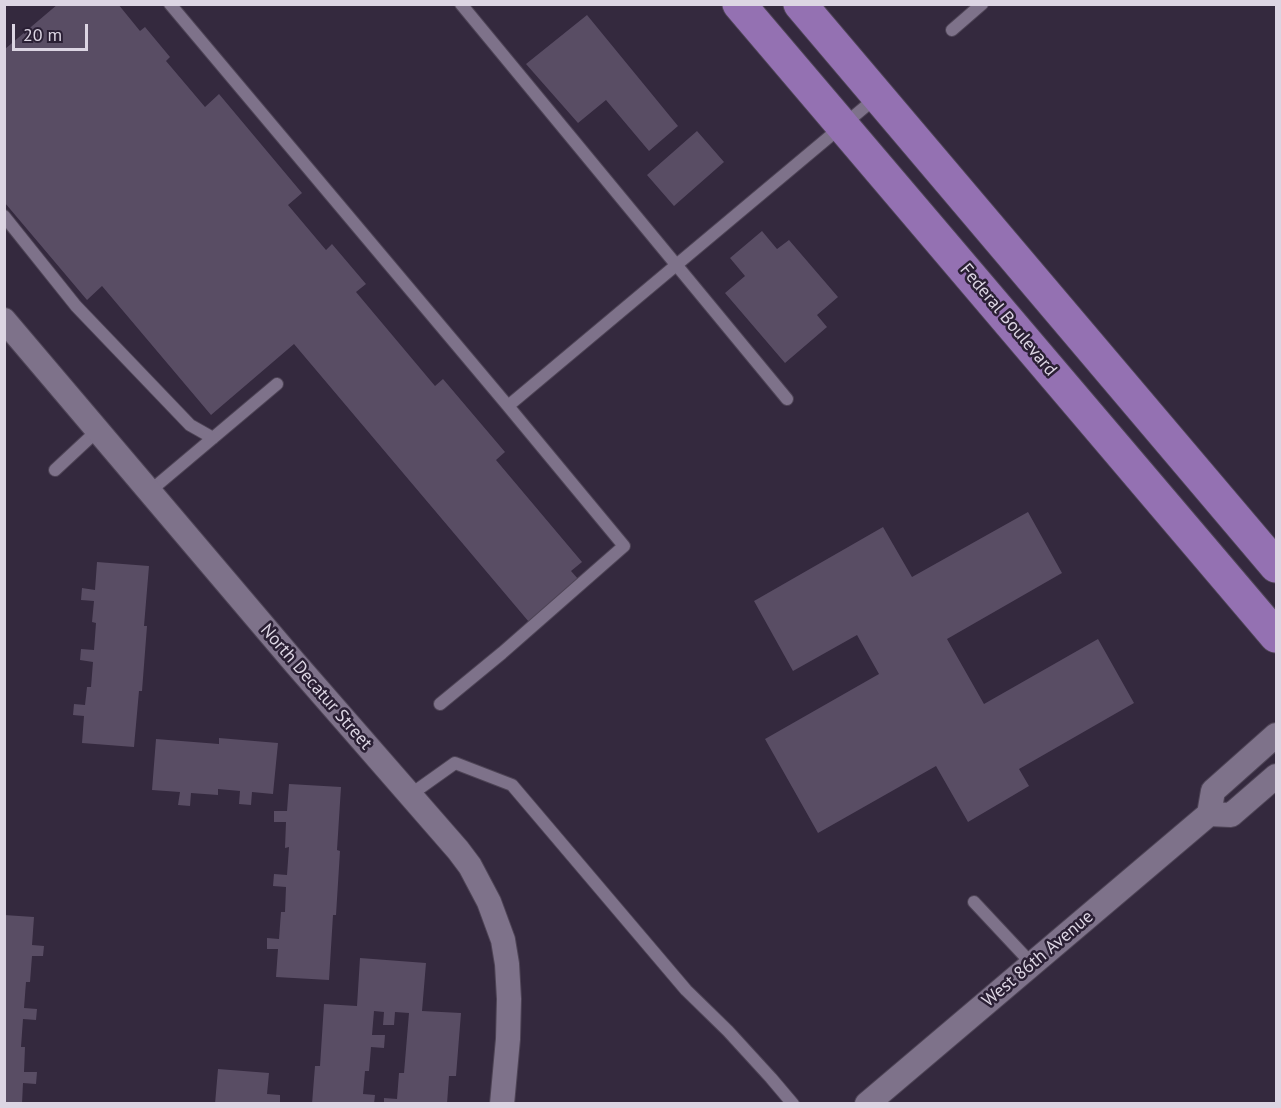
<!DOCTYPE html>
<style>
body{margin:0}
#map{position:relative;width:1281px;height:1108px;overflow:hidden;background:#34293e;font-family:"PT Sans",sans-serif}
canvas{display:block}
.frame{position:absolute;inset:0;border:6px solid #dcd5e3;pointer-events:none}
.scale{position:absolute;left:12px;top:24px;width:76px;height:27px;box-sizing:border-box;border:3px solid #dcd5e3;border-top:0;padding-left:8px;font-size:18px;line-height:21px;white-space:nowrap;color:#dcd5e3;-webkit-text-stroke:4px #2a1f34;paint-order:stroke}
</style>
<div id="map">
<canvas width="1281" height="1108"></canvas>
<div class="frame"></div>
<div class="scale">20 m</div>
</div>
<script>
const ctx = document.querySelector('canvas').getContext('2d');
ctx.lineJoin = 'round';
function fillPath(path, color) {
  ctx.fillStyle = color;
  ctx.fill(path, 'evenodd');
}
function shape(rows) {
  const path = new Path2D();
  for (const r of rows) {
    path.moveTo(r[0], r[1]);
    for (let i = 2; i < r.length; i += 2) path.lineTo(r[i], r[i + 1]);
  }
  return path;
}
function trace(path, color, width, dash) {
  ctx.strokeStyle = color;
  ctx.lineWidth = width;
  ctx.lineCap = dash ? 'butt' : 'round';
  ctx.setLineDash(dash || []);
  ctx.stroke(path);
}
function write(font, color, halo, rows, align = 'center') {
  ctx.font = font + ' "PT Sans",sans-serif';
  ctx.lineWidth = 5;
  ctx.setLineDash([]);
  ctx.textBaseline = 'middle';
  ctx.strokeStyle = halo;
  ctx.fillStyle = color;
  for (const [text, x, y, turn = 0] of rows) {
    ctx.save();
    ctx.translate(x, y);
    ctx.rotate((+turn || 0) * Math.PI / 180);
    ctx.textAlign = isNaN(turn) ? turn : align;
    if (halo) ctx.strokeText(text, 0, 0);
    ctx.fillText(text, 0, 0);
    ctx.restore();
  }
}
fillPath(shape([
 [58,4,118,4,140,31,145,27,170,57,166,61,205,107,219,94,302,193,288,205,326,250,332,244,366,284,356,292,435,386,443,379,505,452,496,460,582,562,571,571,579,580,529,622,294,344,211,415,102,286,87,300,5,203,5,49],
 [587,15,678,126,649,151,606,100,578,123,526,64],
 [697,131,724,162,674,206,647,175],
 [762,231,777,249,789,240,838,297,817,315,827,327,785,363,725,293,745,276,730,258],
 [1028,512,1062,573,947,639,984,704,1098,639,1134,703,1019,769,1029,786,968,822,936,766,818,833,765,739,879,674,857,635,793,671,754,601,883,527,912,577],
 [97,562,149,566,144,626,147,626,142,691,139,691,134,747,82,743,84,716,73,715,74,704,85,705,87,687,91,687,93,662,80,660,81,649,94,650,96,623,92,622,94,601,81,600,82,588,95,590],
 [219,738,278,743,273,794,252,792,251,805,239,804,240,791,218,789,218,795,191,793,190,806,178,805,180,792,152,790,156,739,219,744],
 [289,784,341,787,337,850,340,851,336,915,333,915,329,980,276,977,278,949,267,949,267,938,279,939,281,912,285,912,286,887,273,886,274,874,287,875,289,847,285,848,286,822,274,822,274,811,287,811],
 [4,915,34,917,32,945,44,946,43,956,32,956,30,982,26,982,24,1008,37,1009,36,1020,23,1019,21,1047,25,1047,24,1072,37,1072,36,1084,23,1083,22,1104,4,1104],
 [360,958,426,963,422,1011,461,1013,456,1076,449,1076,447,1104,384,1104,384,1098,397,1099,399,1073,404,1073,409,1013,395,1012,394,1025,383,1025,384,1012,374,1011,372,1035,385,1035,384,1048,371,1047,369,1071,365,1071,363,1094,375,1095,374,1104,312,1104,315,1066,320,1066,324,1004,357,1006],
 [218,1069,269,1073,267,1094,280,1095,280,1104,215,1104]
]), '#594d64');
const lane = shape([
 [170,4,508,406],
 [461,4,787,399],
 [952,30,982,4],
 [4,216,76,306,190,425,213,438],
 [55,470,98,430],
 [150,491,277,384],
 [440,704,502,653,624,546,508,406,878,96],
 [410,795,455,763,512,785,686,990,728,1031,771,1078,793,1104],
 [974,902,1032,964]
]);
const street = shape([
 [4,320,295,663,458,850,470,866,489,902,503,940,507,964,509,999,508,1039,502,1104],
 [1209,814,1231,815,1276,776],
 [867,1104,1209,814,1213,791,1276,735]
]);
const primary = shape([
 [739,4,1276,636],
 [800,4,1276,566]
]);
trace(lane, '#4e4456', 14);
trace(street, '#4e4456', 26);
trace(primary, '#4e4456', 35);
trace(lane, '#7e728a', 12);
trace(street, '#7e728a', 24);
trace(primary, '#9471b2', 33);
write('18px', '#dcd5e3', '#2a1f34', [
 ["Federal Boulevard",1008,320,50],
 ["North Decatur Street",316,687,49],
 ["West 86th Avenue",1038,959,-40]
]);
</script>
